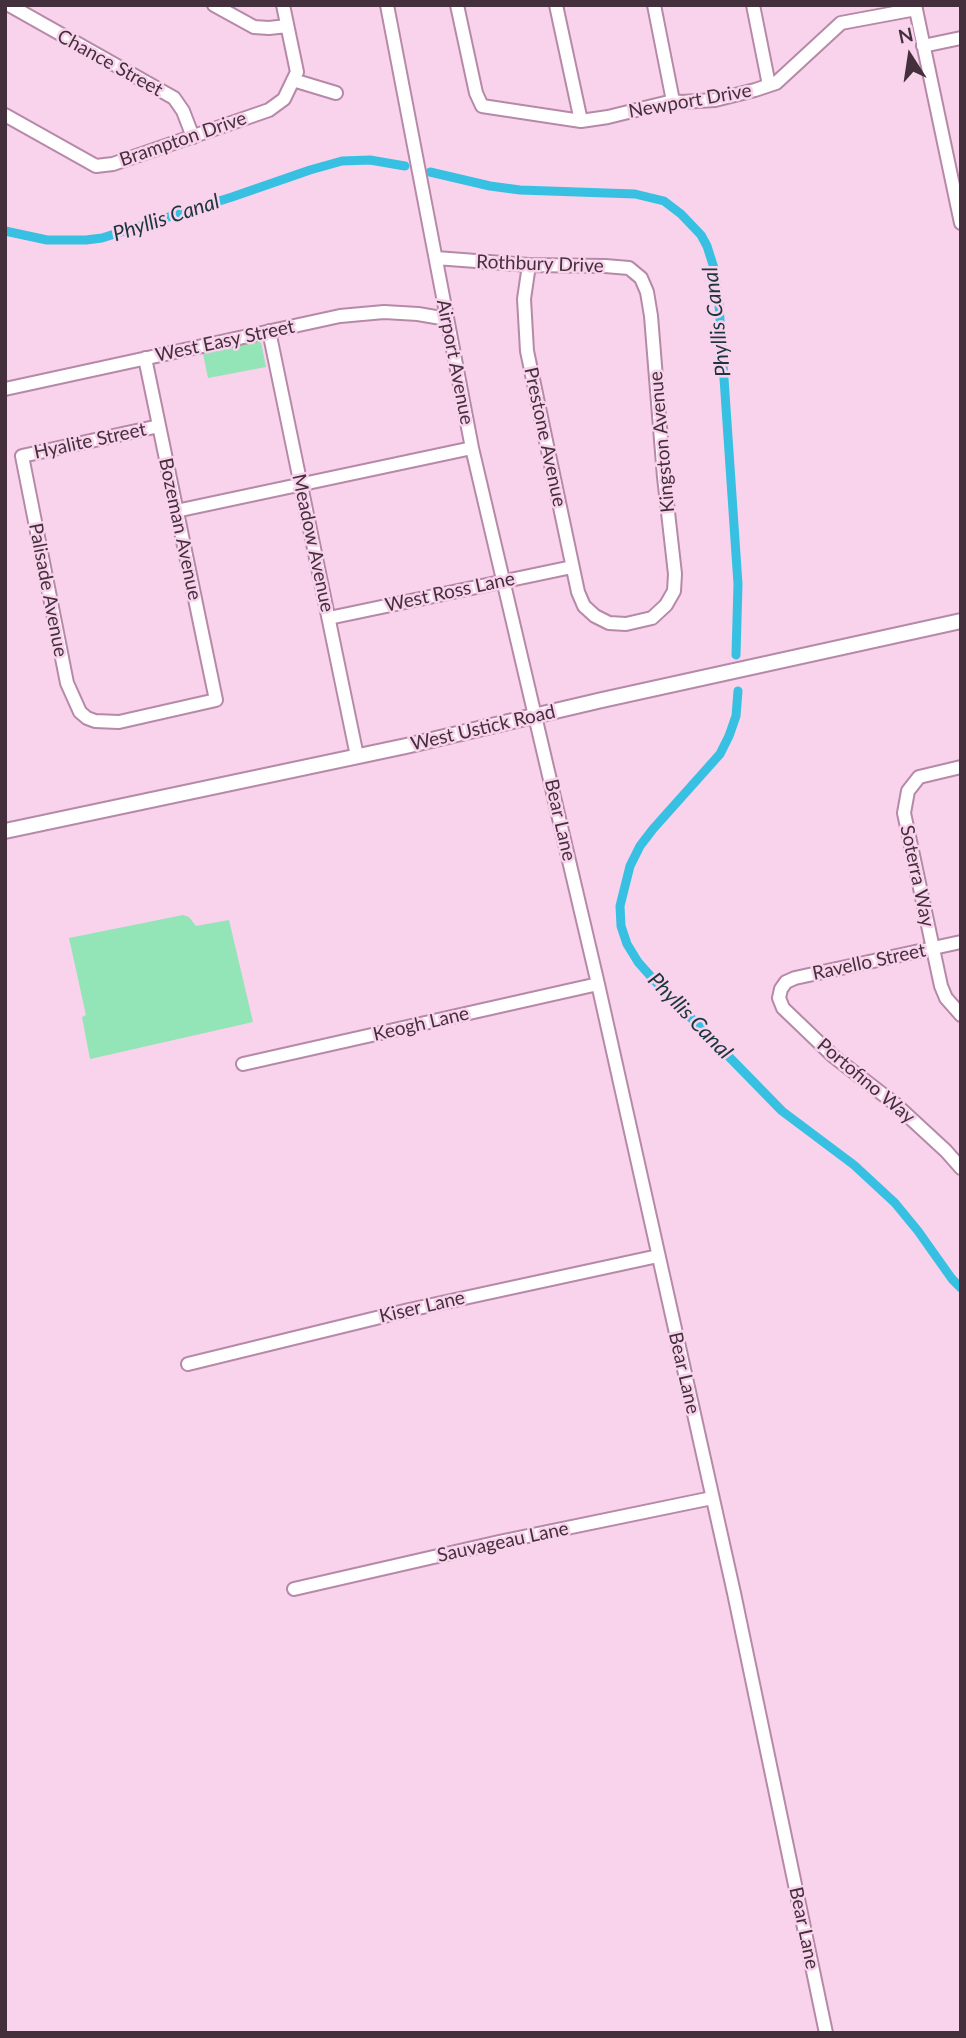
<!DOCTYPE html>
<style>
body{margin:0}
#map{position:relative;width:966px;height:2038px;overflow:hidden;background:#f9d2ec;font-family:Lato,sans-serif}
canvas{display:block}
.frame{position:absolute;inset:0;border:7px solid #44303d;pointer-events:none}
.north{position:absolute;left:875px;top:21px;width:70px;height:70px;-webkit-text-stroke:5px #f9d2ec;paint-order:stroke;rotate:348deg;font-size:19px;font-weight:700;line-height:28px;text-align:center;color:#44303d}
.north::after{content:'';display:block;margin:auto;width:24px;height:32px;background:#44303d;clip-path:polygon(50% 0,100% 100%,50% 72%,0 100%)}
</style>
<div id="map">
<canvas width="966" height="2038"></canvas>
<div class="frame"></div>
<div class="north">N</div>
</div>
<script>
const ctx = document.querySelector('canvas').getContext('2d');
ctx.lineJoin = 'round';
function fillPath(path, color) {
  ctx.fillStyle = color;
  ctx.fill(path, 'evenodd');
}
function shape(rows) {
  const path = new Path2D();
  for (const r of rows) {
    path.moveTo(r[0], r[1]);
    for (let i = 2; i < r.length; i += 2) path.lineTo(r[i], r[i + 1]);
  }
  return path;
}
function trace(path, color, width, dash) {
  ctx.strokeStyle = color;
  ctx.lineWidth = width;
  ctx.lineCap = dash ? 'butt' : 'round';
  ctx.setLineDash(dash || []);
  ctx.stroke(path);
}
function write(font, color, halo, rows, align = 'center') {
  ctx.font = font + ' Lato,sans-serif';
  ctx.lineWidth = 5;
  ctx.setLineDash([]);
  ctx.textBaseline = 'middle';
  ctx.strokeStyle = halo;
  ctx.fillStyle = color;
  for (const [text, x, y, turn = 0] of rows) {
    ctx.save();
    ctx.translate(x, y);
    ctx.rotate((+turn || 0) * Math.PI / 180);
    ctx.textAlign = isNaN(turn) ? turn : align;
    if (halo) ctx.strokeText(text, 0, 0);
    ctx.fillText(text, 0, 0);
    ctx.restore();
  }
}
fillPath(shape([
 [260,337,266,367,208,378,202,349],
 [183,915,189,917,196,926,229,920,253,1022,90,1059,82,1017,86,1015,69,938]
]), '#93e4b6');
trace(shape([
 [430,172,490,186,520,190,635,194,664,201,681,214,701,235,707,246,714,268,719,305,738,584,736,655],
 [5,231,47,240,86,240,102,238,232,197,310,170,342,161,370,160,405,166],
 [738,691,736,716,729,736,720,754,653,829,640,846,630,866,620,906,621,926,627,944,638,962,654,980,782,1111,854,1165,895,1203,918,1231,952,1279,961,1288]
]), '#38c0e2', 9);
const minor = shape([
 [9,5,174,98,183,111,193,137],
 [214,5,254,27,269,28,287,26],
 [387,5,472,448,598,984,734,1593,826,2033],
 [457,5,476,93,482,106,581,121,608,117,673,101,681,102,715,100,755,90,776,83,841,23,916,9],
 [556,5,581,121],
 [654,5,673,101],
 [753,5,769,85],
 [915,5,961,223],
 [923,46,961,38],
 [293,80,336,93],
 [5,115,96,166,113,164,269,110,284,99,297,72,283,5],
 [436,258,529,265,605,266,629,268,641,278,647,292,651,316,664,477,675,574,674,591,666,605,652,618,626,624,609,623,595,616,584,606,578,592,527,351,524,299,529,265],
 [269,331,357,756],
 [145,358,216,700,119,722,95,721,87,718,80,712,67,683,22,456,159,426],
 [5,389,340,316,384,312,418,314,447,319],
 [176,511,472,448],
 [329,618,572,567],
 [961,767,919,777,908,791,904,813,941,986,946,998,961,1015],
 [961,942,795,978,786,982,781,989,779,998,783,1008,833,1056,894,1103,946,1151,961,1168],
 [243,1064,598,984],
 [188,1364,409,1310,658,1256],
 [294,1589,499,1542,712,1498]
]);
const major = shape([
 [5,831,406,746,602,700,961,621]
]);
trace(minor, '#b789a8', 16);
trace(major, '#b789a8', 18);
trace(minor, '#fff', 12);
trace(major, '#fff', 14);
write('19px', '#44303d', '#f9d2ec', [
 ["Chance Street",110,63,29],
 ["Newport Drive",690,101,-10],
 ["Brampton Drive",183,139,-19],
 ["Rothbury Drive",540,264,2],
 ["West Easy Street",225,341,-12],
 ["Airport Avenue",455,362,79],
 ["Prestone Avenue",545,437,78],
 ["Hyalite Street",90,441,-12],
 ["Kingston Avenue",662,442,-95],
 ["Bozeman Avenue",180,529,78],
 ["Meadow Avenue",313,543,78],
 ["Palisade Avenue",48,590,79],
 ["West Ross Lane",450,592,-12],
 ["West Ustick Road",483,728,-13],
 ["Bear Lane",560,820,77],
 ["Soterra Way",917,876,78],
 ["Ravello Street",869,962,-12],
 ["Keogh Lane",421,1024,-13],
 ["Portofino Way",866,1081,40],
 ["Kiser Lane",422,1307,-13],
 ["Bear Lane",684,1373,77],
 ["Sauvageau Lane",503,1542,-12],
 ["Bear Lane",804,1928,78]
]);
write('italic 21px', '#1b363e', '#f9d2ec', [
 ["Phyllis Canal",166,218,-18],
 ["Phyllis Canal",717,322,-97],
 ["Phyllis Canal",690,1016,46]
]);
</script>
